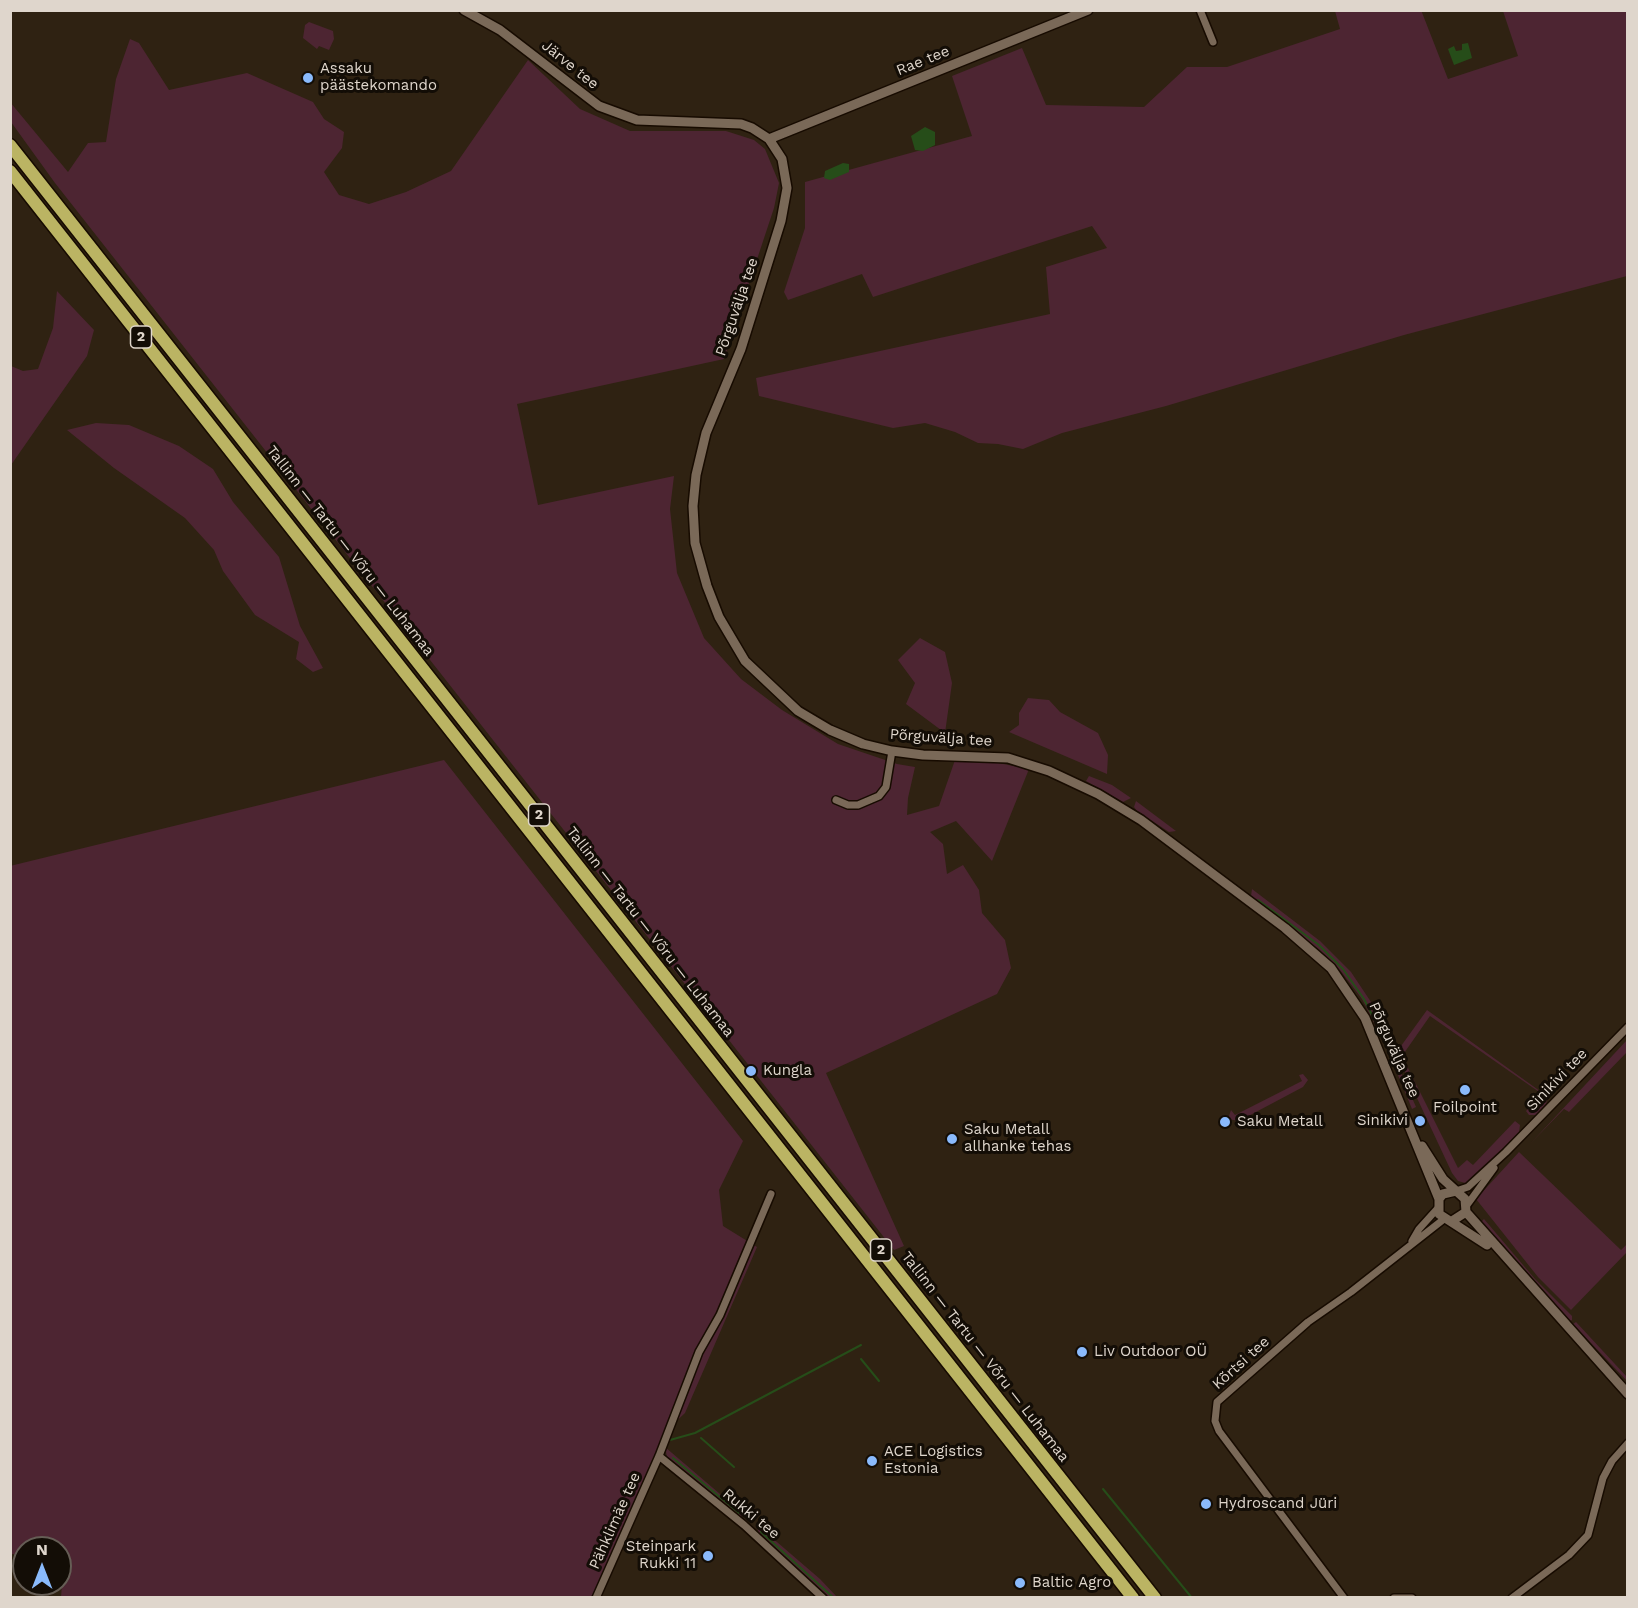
<!DOCTYPE html>
<meta charset="utf-8">
<style>
body{margin:0}
#map{position:relative;width:1638px;height:1608px;overflow:hidden;background:#2f2212;font-family:"Work Sans",sans-serif}
canvas{display:block}
.frame{position:absolute;inset:0;border:12px solid #dfd6cc;pointer-events:none}
.north{position:absolute;left:12px;top:1536px;width:60px;height:60px;box-sizing:border-box;background:#130d06;border:2px solid #655d55;border-radius:50%;rotate:0deg;font-size:16px;font-weight:700;line-height:24px;text-align:center;color:#dfd6cc}
.north::after{content:'';display:block;margin:auto;width:21px;height:27px;background:#8abafc;clip-path:polygon(50% 0,100% 100%,50% 72%,0 100%)}
</style>
<div id="map">
<canvas width="1638" height="1608"></canvas>
<div class="frame"></div>
<div class="north">N</div>
</div>
<script>
const ctx = document.querySelector('canvas').getContext('2d');
ctx.lineJoin = 'round';
function fillPath(path, color) {
  ctx.fillStyle = color;
  ctx.fill(path, 'evenodd');
}
function shape(rows) {
  const path = new Path2D();
  for (const r of rows) {
    path.moveTo(r[0], r[1]);
    for (let i = 2; i < r.length; i += 2) path.lineTo(r[i], r[i + 1]);
  }
  return path;
}
function trace(path, color, width, dash) {
  ctx.strokeStyle = color;
  ctx.lineWidth = width;
  ctx.lineCap = dash ? 'butt' : 'round';
  ctx.setLineDash(dash || []);
  ctx.stroke(path);
}
function write(font, color, halo, rows, align = 'center') {
  ctx.font = font + ' "Work Sans",sans-serif';
  ctx.lineWidth = 6;
  ctx.setLineDash([]);
  ctx.textBaseline = 'middle';
  ctx.strokeStyle = halo;
  ctx.fillStyle = color;
  for (const [text, x, y, turn = 0] of rows) {
    ctx.save();
    ctx.translate(x, y);
    ctx.rotate((+turn || 0) * Math.PI / 180);
    ctx.textAlign = isNaN(turn) ? turn : align;
    if (halo) ctx.strokeText(text, 0, 0);
    ctx.fillText(text, 0, 0);
    ctx.restore();
  }
}
fillPath(shape([
 [1421,10,1448,79,1518,56,1503,11,1627,11,1627,276,1404,335,1166,406,1062,433,1023,449,998,444,978,443,955,432,925,423,893,428,759,396,756,378,1050,314,1046,267,1107,248,1092,226,873,297,862,274,788,300,784,292,805,228,805,182,972,136,952,76,1022,48,1046,105,1144,107,1187,67,1227,67,1340,29,1335,11],
 [309,22,333,31,334,39,329,50,319,46,317,49,303,38,305,25],
 [130,39,139,43,169,90,247,73,313,102,324,119,344,132,342,148,324,172,339,195,369,204,406,192,451,171,528,60,580,109,630,131,726,131,754,140,765,149,779,183,774,208,724,359,517,404,538,505,674,476,670,509,677,573,704,638,741,679,782,710,838,744,897,764,915,767,908,798,907,815,939,806,955,760,993,762,1029,769,992,861,956,821,930,832,943,844,947,874,963,865,979,890,982,913,1005,940,1011,968,997,994,826,1073,904,1246,894,1250,55,183,11,122,10,102,68,172,88,143,106,142,116,79],
 [57,291,94,330,87,356,11,465,11,366,23,371,38,369,53,328],
 [96,423,129,425,179,446,213,469,233,502,279,557,300,626,323,668,313,672,296,659,299,642,255,615,223,571,214,550,185,518,114,468,67,430],
 [920,638,945,652,952,683,945,733,906,704,915,683,898,660],
 [1028,698,1049,700,1060,712,1098,733,1108,755,1107,774,1009,732,1019,725,1019,713],
 [444,760,743,1141,719,1190,723,1226,757,1247,685,1413,666,1431,592,1597,61,1597,64,1559,60,1558,60,1548,24,1548,24,1555,11,1554,10,866],
 [1089,776,1112,785,1131,798,1123,802,1086,781],
 [1136,801,1176,831,1169,832,1137,811,1134,807],
 [1252,889,1320,941,1351,972,1377,1011,1393,1060,1362,999,1340,970,1320,950,1251,896],
 [1427,1010,1544,1094,1549,1094,1546,1104,1536,1115,1529,1115,1526,1111,1542,1094,1430,1016,1402,1056,1458,1168,1467,1160,1473,1165,1515,1121,1520,1125,1519,1132,1469,1184,1458,1181,1452,1173,1396,1053],
 [1627,1040,1627,1052,1569,1112,1564,1109,1530,1144],
 [1393,1063,1397,1063,1416,1107,1412,1109],
 [1303,1074,1308,1080,1303,1087,1239,1121,1228,1119,1231,1110,1235,1115,1302,1081,1299,1075],
 [1519,1152,1621,1250,1627,1244,1627,1252,1571,1310,1538,1277,1476,1199],
 [1484,1219,1535,1279,1572,1316,1572,1320,1570,1321,1479,1224],
 [1576,1322,1627,1377,1627,1381,1573,1324],
 [665,1447,747,1517,736,1515,667,1457],
 [756,1524,820,1579,837,1597,829,1597,759,1534]
]), '#4d2532');
fillPath(shape([
 [1468,43,1472,58,1454,65,1448,49,1454,46,1456,51,1462,50,1462,44],
 [925,127,935,132,935,145,923,151,915,150,911,136],
 [843,163,849,164,849,172,830,180,824,178,825,171]
]), '#264d19');
trace(shape([
 [1258,900,1319,945,1343,969,1364,999,1383,1037],
 [861,1359,879,1381],
 [701,1438,734,1467],
 [670,1440,695,1433,861,1345],
 [673,1458,739,1513],
 [1103,1489,1192,1598],
 [761,1532,834,1598]
]), '#264d19', 2);
const street = shape([
 [1200,10,1213,42],
 [836,800,848,805,858,805,879,796,886,787,892,751],
 [1456,1191,1468,1187,1506,1152,1628,1027],
 [1467,1205,1494,1168],
 [1412,1241,1419,1229,1438,1208],
 [659,1456,744,1525,823,1598],
 [596,1598,659,1456,699,1352,720,1315,771,1194],
 [1344,1598,1219,1431,1215,1421,1217,1402,1308,1322,1351,1292,1444,1219],
 [1394,1598,1412,1598],
 [1512,1598,1569,1555,1588,1535,1603,1478,1612,1461,1628,1443]
]);
const secondary = shape([
 [464,10,500,30,599,106,637,120,741,124,752,128,769,139,782,159,787,188,781,221,741,349,706,433,696,475,693,506,695,543,707,586,719,617,745,661,798,711,830,730,863,744,892,751,923,755,1008,758,1049,771,1098,794,1141,820,1285,928,1331,968,1365,1018,1439,1199],
 [769,139,1088,10],
 [1422,1146,1443,1179,1465,1199,1466,1212,1452,1221],
 [1456,1191,1443,1194,1439,1199,1439,1214,1487,1245],
 [1466,1212,1628,1394]
]);
const highway = shape([
 [10,145,1155,1598],
 [10,171,1133,1598]
]);
trace(street, '#170b00', 10);
trace(secondary, '#170b00', 12);
trace(highway, '#170b00', 15);
trace(street, '#7a6958', 7);
trace(secondary, '#7a6958', 9);
trace(highway, '#bbb463', 12);
for (const [x, y, r, color] of [
 [308,78,6,"#8abafc"],
 [751,1071,6,"#8abafc"],
 [1465,1090,6,"#8abafc"],
 [1420,1121,6,"#8abafc"],
 [1225,1122,6,"#8abafc"],
 [952,1139,6,"#8abafc"],
 [1082,1352,6,"#8abafc"],
 [872,1461,6,"#8abafc"],
 [1206,1504,6,"#8abafc"],
 [708,1556,6,"#8abafc"],
 [1020,1583,6,"#8abafc"]
]) {
  const dot = new Path2D();
  dot.arc(x, y, r, 0, 2 * Math.PI);
  ctx.fillStyle = color;
  ctx.fill(dot);
  trace(dot, '#130d06', 2);
}
for (const [x, y, w] of [
 [141,337,21],
 [539,815,21],
 [881,1250,21]
]) {
  const box = new Path2D();
  box.roundRect(x - w / 2, y - 11, w, 22, 4.5);
  ctx.fillStyle = '#130d06';
  ctx.fill(box);
  trace(box, '#dfd6cc', 1.5);
}
write('bold 14px', '#dfd6cc', null, [
 ["2",141,337],
 ["2",539,815],
 ["2",881,1250]
]);
write('15px', '#dfd6cc', '#130d06', [
 ["Rae tee",923,61,-22],
 ["Järve tee",570,65,39],
 ["Põrguvälja tee",737,307,-71],
 ["Tallinn — Tartu — Võru — Luhamaa",350,551,52],
 ["Põrguvälja tee",941,738,4],
 ["Tallinn — Tartu — Võru — Luhamaa",650,932,52],
 ["Põrguvälja tee",1394,1050,66],
 ["Sinikivi tee",1557,1080,-46],
 ["Tallinn — Tartu — Võru — Luhamaa",985,1357,52],
 ["Kõrtsi tee",1241,1363,-42],
 ["Rukki tee",751,1514,40],
 ["Pähklimäe tee",615,1521,-66]
]);
write('15px', '#dfd6cc', '#130d06', [
 ["Assaku",320,69],
 ["päästekomando",320,86],
 ["Kungla",763,1071],
 ["Foilpoint",1465,1108,"center"],
 ["Sinikivi",1408,1121,"right"],
 ["Saku Metall",1237,1122],
 ["Saku Metall",964,1130],
 ["allhanke tehas",964,1147],
 ["Liv Outdoor OÜ",1094,1352],
 ["ACE Logistics",884,1452],
 ["Estonia",884,1469],
 ["Hydroscand Jüri",1218,1504],
 ["Steinpark",696,1547,"right"],
 ["Rukki 11",696,1564,"right"],
 ["Baltic Agro",1032,1583]
], 'left');
</script>
